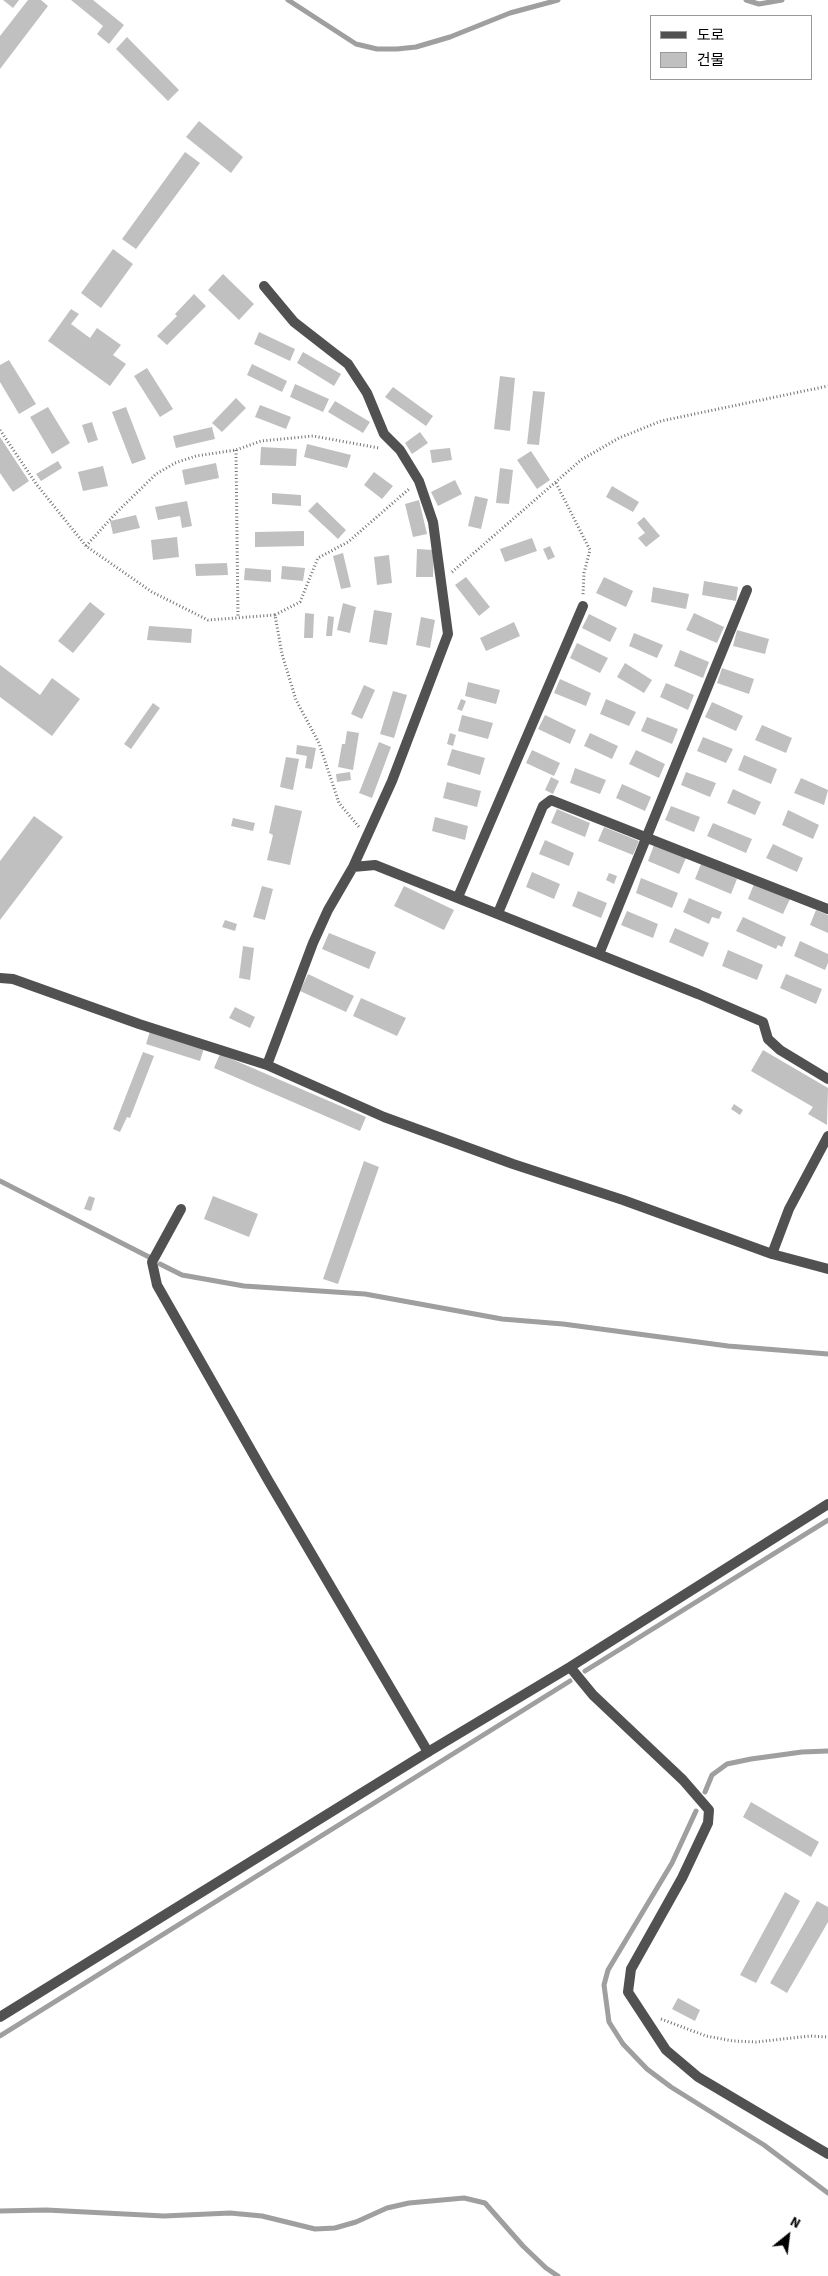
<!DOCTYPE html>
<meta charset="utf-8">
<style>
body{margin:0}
#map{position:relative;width:828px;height:2276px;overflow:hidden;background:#fff;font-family:"Source Sans 3","Noto Sans KR",sans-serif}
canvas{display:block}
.legend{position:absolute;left:650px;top:15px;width:162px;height:65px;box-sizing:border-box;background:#fff;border:1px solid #999;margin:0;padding:6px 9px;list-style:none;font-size:15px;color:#000}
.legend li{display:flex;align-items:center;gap:10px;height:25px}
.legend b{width:25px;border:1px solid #999}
.north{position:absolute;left:763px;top:2211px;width:50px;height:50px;-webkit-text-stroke:4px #fff;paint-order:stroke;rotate:29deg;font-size:14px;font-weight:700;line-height:20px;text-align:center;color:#000}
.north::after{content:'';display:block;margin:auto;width:18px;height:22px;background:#000;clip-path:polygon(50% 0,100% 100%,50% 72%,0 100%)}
</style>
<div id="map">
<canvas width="828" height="2276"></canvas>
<ul class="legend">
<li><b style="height:6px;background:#515151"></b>도로</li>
<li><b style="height:14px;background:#c0c0c0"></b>건물</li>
</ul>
<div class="north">N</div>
</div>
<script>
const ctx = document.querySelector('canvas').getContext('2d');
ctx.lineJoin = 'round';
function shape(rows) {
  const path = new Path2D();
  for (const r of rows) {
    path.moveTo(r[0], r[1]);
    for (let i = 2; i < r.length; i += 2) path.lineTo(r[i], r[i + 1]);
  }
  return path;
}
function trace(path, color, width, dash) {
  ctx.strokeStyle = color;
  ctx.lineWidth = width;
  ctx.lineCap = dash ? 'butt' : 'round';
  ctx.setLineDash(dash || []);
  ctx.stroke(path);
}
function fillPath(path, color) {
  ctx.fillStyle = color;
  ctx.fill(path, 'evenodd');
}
trace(shape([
 [288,0,356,44,377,49,397,49,416,47,450,37,510,13,558,0],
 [746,0,759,4,782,0],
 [0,1181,149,1257],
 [160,1264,182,1275,244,1286,365,1294,502,1319,563,1324,728,1346,828,1354],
 [585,1671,828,1520],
 [705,1792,712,1775,727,1764,751,1759,802,1752,828,1751],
 [696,1811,672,1863,608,1970,604,1985,609,2022,623,2044,647,2069,671,2087,764,2145,828,2193],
 [0,2036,570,1681],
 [0,2211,46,2210,164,2216,230,2213,262,2216,315,2229,335,2228,356,2222,387,2208,409,2203,464,2198,485,2203,523,2246,546,2268,558,2276]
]), '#9f9f9f', 5);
fillPath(shape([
 [3,0,19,0,13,8],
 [28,0,41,0,48,6,0,69,0,36],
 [71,0,93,0,124,25,109,44,97,34,103,26],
 [127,37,179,90,168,101,116,49],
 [199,121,243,157,231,173,186,137],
 [185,152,200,163,136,249,122,239],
 [113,249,133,264,101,308,81,293],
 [223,274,254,304,239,320,208,290],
 [194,294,206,306,167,345,157,336,177,316,175,314],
 [71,309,79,314,71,324,90,338,97,328,121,345,113,355,126,364,110,386,48,341],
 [259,332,295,349,290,361,254,344],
 [303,352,341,374,334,386,297,363],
 [9,360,36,404,19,414,0,382,0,365],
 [252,364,287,381,282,392,247,375],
 [147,368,173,409,160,417,134,376],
 [500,376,515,378,510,431,494,429],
 [295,384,329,399,323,412,290,397],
 [393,387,433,416,426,426,385,397],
 [533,391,545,392,539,445,527,444],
 [236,398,246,408,222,432,212,423],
 [335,401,370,422,363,433,328,412],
 [260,405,291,417,286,429,255,417],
 [48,407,70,443,52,454,30,417],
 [126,407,146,459,132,464,112,412],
 [92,422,98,440,88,443,82,425],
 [212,427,215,439,176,448,173,436],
 [420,432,428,443,412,454,405,443],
 [0,437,29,481,13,492,0,473],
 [307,444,351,455,347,468,304,457],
 [261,447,297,449,296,466,260,465],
 [450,448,452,460,432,463,430,450],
 [531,451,550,480,537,489,517,460],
 [58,461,62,468,41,481,36,474],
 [216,463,219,478,185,485,182,470],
 [103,466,108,486,83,491,78,472],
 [500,468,513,470,509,504,496,503],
 [374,472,393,486,382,499,364,485],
 [455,480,462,494,438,506,431,492],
 [612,486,639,502,633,512,606,497],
 [272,493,301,495,301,506,272,504],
 [475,496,488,499,481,529,468,526],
 [419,500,427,534,413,537,405,504],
 [187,501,192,526,182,528,180,516,158,520,155,507],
 [317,502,346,530,338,539,308,511],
 [136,515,140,528,113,534,110,521],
 [644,517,660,536,646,547,638,538,645,533,637,523],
 [304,531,304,546,255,547,255,532],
 [177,537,179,557,153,560,151,540],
 [532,538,537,551,505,562,500,549],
 [550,546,555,557,548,560,543,549],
 [417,549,434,550,433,577,416,577],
 [343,553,351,587,341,589,333,556],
 [389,555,392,583,377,585,374,557],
 [227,563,228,575,196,576,195,564],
 [282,566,305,568,303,581,281,579],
 [245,568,271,570,271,582,244,580],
 [466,577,490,607,479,616,455,585],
 [604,577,633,591,626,607,596,593],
 [704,581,738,587,736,601,702,595],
 [653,587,689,594,686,609,651,602],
 [90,602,105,614,73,653,58,641],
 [343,603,356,607,350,633,337,630],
 [374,610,392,613,387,645,369,642],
 [305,613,314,614,313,638,304,638],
 [694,613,724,627,717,643,686,630],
 [589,614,617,628,610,642,582,628],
 [328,616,334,617,332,636,326,636],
 [421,617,435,620,430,648,416,645],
 [514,622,520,636,486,651,480,638],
 [149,626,192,629,191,643,147,640],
 [737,630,769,639,765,654,733,646],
 [634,633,663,645,657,658,629,646],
 [577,643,608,658,600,673,570,658],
 [680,650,709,662,703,678,674,666],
 [625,663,652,680,644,693,617,677],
 [0,665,40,695,52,678,80,699,52,736,0,697],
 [722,668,754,679,749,694,717,683],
 [560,679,591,693,586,706,554,693],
 [468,682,500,690,496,704,465,696],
 [666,683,694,695,688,710,660,697],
 [364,685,375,690,362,719,351,714],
 [393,691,407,695,394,738,380,734],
 [461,699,466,701,462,711,457,709],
 [606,699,636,712,629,726,600,714],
 [712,702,743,716,736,731,705,717],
 [153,703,160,708,131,749,124,744],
 [462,715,493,723,488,739,458,731],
 [545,715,576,730,570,744,538,729],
 [647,717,678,729,672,744,641,731],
 [762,725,792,738,786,753,755,740],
 [347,731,359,733,353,770,338,767,342,744,345,744],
 [450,733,456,735,453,746,447,744],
 [590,733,618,746,612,759,584,746],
 [703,737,733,749,726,763,697,751],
 [379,742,391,747,372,798,359,793],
 [297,745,316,748,312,769,305,768,307,756,296,754],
 [452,749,485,758,480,775,447,765],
 [532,750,560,763,554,776,526,763],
 [636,750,665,764,659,778,629,764],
 [744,755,777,769,771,784,738,770],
 [286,757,299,759,293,790,280,787],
 [575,768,606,780,600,794,570,783],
 [350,772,351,780,337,782,336,774],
 [686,772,716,783,710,797,681,785],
 [551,777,559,781,553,794,545,790],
 [801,778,828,790,824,805,794,793],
 [447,782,481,791,477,807,443,798],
 [622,784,651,797,645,811,616,798],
 [733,789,761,802,755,815,727,803],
 [275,805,302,811,290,865,267,860,273,835,269,833],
 [671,806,700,817,694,832,665,820],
 [557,809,590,823,585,837,551,823],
 [788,810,819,825,813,839,782,825],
 [34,816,63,837,0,920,0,861],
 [435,817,468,826,465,840,432,831],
 [233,818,255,823,253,831,231,826],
 [713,823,752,839,746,853,707,836],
 [604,827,639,841,633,855,598,841],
 [545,840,574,853,569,866,539,854],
 [773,844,803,858,797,872,766,858],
 [654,845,686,858,679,874,648,861],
 [701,864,737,879,731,894,695,879],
 [532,872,560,884,554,899,526,887],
 [609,873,617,876,614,884,606,880],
 [641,878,678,893,672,908,636,893],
 [754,884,790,899,783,914,748,899],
 [262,886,273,889,265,920,253,917],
 [404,886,454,910,444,930,394,906],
 [578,891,607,903,601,918,572,906],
 [689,898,722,912,719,919,712,917,709,924,683,912],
 [816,910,828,915,828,933,810,925],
 [627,911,658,924,653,938,621,925],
 [743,917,786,937,782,947,778,945,776,949,736,931],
 [225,920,237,924,235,931,222,927],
 [675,928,709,943,703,957,669,942],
 [329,933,376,952,369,969,322,949],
 [800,941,828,954,828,963,825,970,794,956],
 [243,946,254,948,250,980,239,978],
 [728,950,763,965,757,980,722,966],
 [308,974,354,996,346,1012,300,991],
 [786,974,822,989,816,1004,780,988],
 [361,998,406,1018,397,1036,353,1016],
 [235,1007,255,1017,250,1028,229,1018],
 [150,1031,204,1048,200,1061,146,1044],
 [763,1050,828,1088,827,1125,808,1114,813,1107,751,1071],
 [143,1052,154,1056,130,1118,127,1117,120,1132,113,1129],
 [220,1054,366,1117,360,1131,214,1068],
 [734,1104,743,1110,740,1115,731,1109],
 [364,1161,379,1167,338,1284,323,1279],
 [89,1196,95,1198,91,1211,84,1209],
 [213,1196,258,1214,249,1237,204,1219],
 [751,1802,819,1842,811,1857,743,1817],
 [785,1892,800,1901,756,1983,740,1975],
 [817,1901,828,1907,828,1922,787,1993,770,1983],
 [678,1998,700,2010,695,2021,672,2009]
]), '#c0c0c0');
trace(shape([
 [0,430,37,485,86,546,152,592,208,620,275,615,282,654,296,700,319,743,339,803,359,827],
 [236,450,238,618],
 [556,483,590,550,584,573,583,595],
 [86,546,116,513,156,474,175,463,196,456,236,450,261,441,313,436,379,448],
 [452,572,581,460,619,438,661,421,828,386],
 [275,615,300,602,318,558,348,542,409,489],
 [661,2019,706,2036,733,2041,756,2042,810,2036,828,2037]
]), '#737373', 3, [1, 2.5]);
trace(shape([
 [181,1209,152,1262,157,1285,268,1480,428,1752]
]), '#515151', 10);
trace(shape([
 [264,286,294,322,348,364,367,393,384,434,400,450,419,481,433,522,448,634,392,781,353,867,328,910,313,943,267,1065],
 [353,867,375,865,698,994,763,1022,768,1039,780,1050,828,1079],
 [458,897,583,606],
 [498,913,543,806,551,800,828,909],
 [599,954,747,590],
 [0,978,13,979,139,1024,267,1065,384,1117,513,1164,623,1200,772,1254,828,1269],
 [772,1254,789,1209,828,1136],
 [570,1667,593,1695,683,1780,709,1810,708,1823,682,1878,631,1969,628,1992,666,2050,698,2077,828,2154],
 [0,2017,428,1752,570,1667,828,1504]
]), '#515151', 10);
</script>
